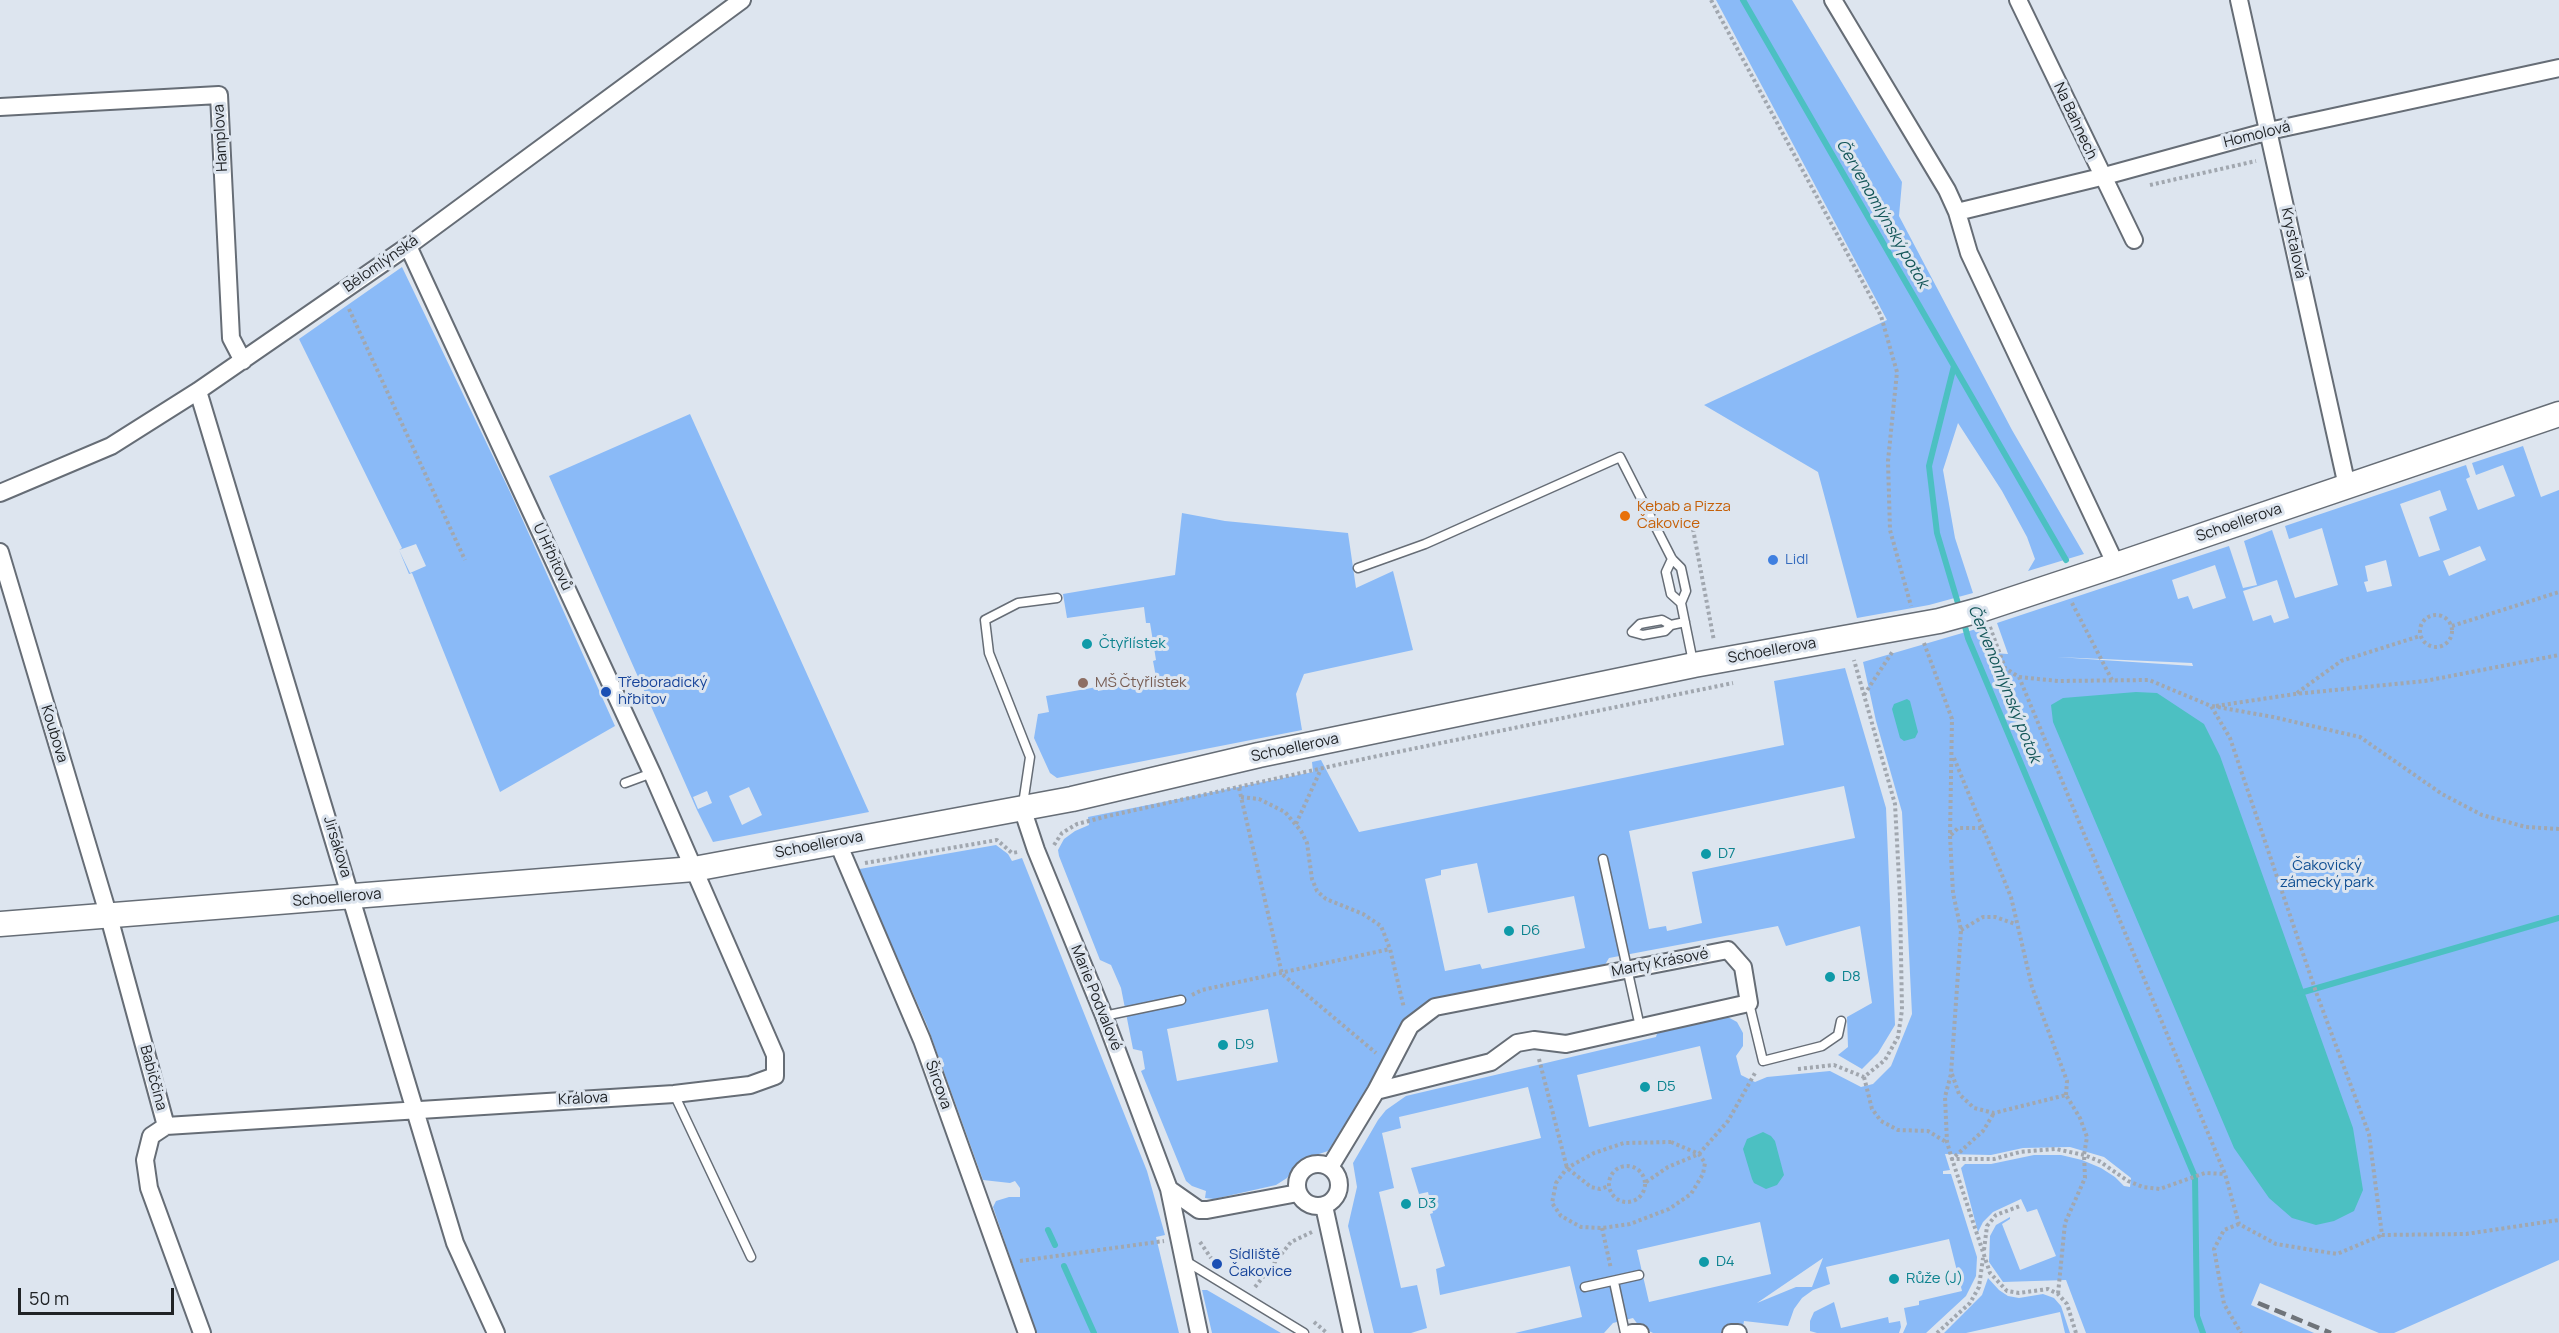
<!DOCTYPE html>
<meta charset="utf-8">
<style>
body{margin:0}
#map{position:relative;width:2559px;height:1333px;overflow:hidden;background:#dde5ef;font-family:Manrope,sans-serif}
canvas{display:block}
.scale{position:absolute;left:18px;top:1288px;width:156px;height:27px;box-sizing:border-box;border:3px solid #202326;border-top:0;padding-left:8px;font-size:18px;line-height:21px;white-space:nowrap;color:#202326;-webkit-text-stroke:4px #dde5ef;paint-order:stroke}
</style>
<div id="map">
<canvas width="2559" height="1333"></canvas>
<div class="scale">50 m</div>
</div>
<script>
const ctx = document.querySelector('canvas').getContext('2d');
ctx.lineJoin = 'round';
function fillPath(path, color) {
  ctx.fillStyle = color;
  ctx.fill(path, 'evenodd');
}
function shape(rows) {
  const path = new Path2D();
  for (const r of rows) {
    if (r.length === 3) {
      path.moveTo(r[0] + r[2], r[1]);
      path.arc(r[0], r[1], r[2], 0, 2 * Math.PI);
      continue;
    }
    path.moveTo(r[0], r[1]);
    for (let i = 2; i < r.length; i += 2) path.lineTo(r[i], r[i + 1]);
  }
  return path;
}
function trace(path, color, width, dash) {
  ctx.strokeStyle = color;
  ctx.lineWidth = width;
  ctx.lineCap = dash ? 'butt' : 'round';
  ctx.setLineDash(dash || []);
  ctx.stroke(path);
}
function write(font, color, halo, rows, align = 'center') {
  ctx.font = font + ' Manrope,sans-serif';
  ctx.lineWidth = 6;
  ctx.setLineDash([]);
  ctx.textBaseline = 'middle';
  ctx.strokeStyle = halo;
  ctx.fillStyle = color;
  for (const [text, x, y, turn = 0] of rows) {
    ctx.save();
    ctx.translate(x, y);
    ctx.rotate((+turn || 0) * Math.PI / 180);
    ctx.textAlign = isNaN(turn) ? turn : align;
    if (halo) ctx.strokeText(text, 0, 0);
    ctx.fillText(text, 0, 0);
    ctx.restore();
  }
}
fillPath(shape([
 [1716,0,1792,0,1902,182,1899,216,2012,430,2084,554,2028,571,2035,559,2027,537,2002,491,1958,423,1943,470,1955,538,1973,593,1929,605,1857,618,1818,472,1704,405,1887,320],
 [402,267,511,494,615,726,500,792,412,573,409,574,399,550,402,548,299,339],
 [416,544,426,566,410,573,399,550],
 [690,414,869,812,713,842,697,810,549,476],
 [749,787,762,815,742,825,729,796],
 [707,791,712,803,698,809,693,797],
 [2523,446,2541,497,2559,490,2559,1260,2394,1333,2379,1333,2260,1283,2251,1305,2314,1333,2086,1333,2066,1280,2003,1282,1989,1262,1990,1236,1996,1225,2010,1217,2010,1219,2002,1224,2020,1270,2056,1256,2037,1209,2027,1212,2021,1199,1993,1212,1983,1222,1978,1232,1961,1168,1965,1164,1991,1164,2034,1155,2061,1155,2082,1160,2101,1168,2115,1177,2124,1186,2130,1187,2131,1178,2104,1157,2070,1147,2023,1148,1991,1155,1945,1154,1950,1170,1943,1171,1943,1174,1951,1174,1977,1257,1976,1276,1966,1296,1926,1333,1903,1333,1907,1324,1904,1308,1919,1305,1919,1301,1962,1291,1949,1239,1826,1267,1830,1284,1813,1290,1802,1298,1794,1309,1788,1326,1744,1321,1743,1327,1724,1328,1724,1333,1653,1333,1639,1326,1633,1318,1613,1323,1604,1333,1515,1333,1582,1317,1570,1266,1440,1295,1436,1269,1445,1266,1430,1214,1433,1213,1428,1192,1419,1194,1411,1168,1541,1138,1528,1087,1399,1117,1401,1128,1382,1133,1394,1188,1379,1192,1401,1288,1417,1285,1427,1328,1411,1333,1374,1333,1348,1226,1357,1187,1353,1163,1378,1120,1386,1110,1406,1096,1656,1037,1658,1030,1726,1016,1737,1022,1743,1033,1743,1046,1736,1056,1741,1075,1755,1082,1767,1077,1830,1071,1861,1087,1873,1084,1891,1066,1912,1014,1902,812,1876,721,1863,662,1983,627,1992,653,2008,654,1997,623,2229,546,2243,588,2257,585,2244,541,2272,530,2295,598,2338,585,2322,528,2289,539,2285,526,2466,465,2470,477,2466,479,2478,510,2515,496,2503,465,2476,475,2472,463],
 [2440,490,2447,510,2429,517,2440,550,2419,557,2400,504],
 [2480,546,2486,560,2449,576,2443,561],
 [2386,560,2392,586,2367,592,2364,582,2368,581,2365,566],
 [2215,565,2226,598,2193,609,2188,596,2178,599,2172,580],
 [2277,580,2289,618,2274,623,2271,615,2253,621,2243,591],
 [2057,657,2192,663,2193,666],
 [1700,1046,1712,1099,1589,1127,1577,1075],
 [1760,1222,1771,1274,1649,1302,1637,1250],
 [1823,1258,1812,1287,1796,1287,1757,1303],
 [1182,513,1225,521,1348,533,1356,588,1393,571,1413,650,1304,674,1296,694,1302,730,1057,778,1050,773,1034,738,1038,714,1049,712,1046,696,1097,687,1098,691,1114,688,1114,685,1146,682,1146,679,1156,677,1153,661,1156,660,1150,623,1146,623,1144,607,1067,618,1063,594,1175,575],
 [1845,668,1886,808,1895,1025,1878,1053,1862,1069,1838,1055,1848,1047,1847,1017,1872,1003,1860,926,1786,946,1778,926,1609,958,1603,968,1412,1017,1328,1151,1304,1159,1287,1178,1276,1185,1214,1199,1205,1198,1206,1191,1192,1186,1186,1181,1141,1071,1145,1069,1142,1051,1133,1049,1121,988,1111,965,1100,960,1059,856,1058,850,1064,839,1075,831,1089,825,1088,817,1313,772,1312,762,1321,760,1359,832,1784,745,1774,681],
 [1844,786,1855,838,1692,872,1702,923,1667,931,1666,926,1649,929,1629,831],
 [1477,863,1488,913,1574,896,1585,948,1482,969,1480,964,1445,971,1425,879,1441,875,1441,870],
 [1268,1009,1278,1062,1177,1081,1167,1029],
 [996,845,1008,854,1012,861,1022,858,1147,1171,1165,1235,1156,1237,1179,1333,1036,1333,993,1207,996,1201,1009,1197,1020,1197,1020,1188,1015,1181,1010,1183,983,1180,927,1025,868,891,854,870],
 [1988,1278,1999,1290,2008,1296,2019,1298,2043,1294,2054,1298,2061,1306,2070,1333,2065,1333,2060,1312,1966,1333,1944,1333,1982,1295],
 [1202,1290,1207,1290,1281,1333,1212,1333],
 [1834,1302,1841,1328,1888,1317,1889,1323,1900,1321,1901,1327,1899,1333,1817,1333,1810,1331,1810,1321,1814,1312]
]), '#8abaf7');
fillPath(shape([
 [2136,692,2157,693,2204,724,2220,756,2353,1128,2363,1190,2354,1211,2334,1221,2316,1225,2292,1218,2269,1198,2234,1148,2053,722,2051,705,2063,698],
 [1907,699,1910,701,1918,732,1915,738,1904,741,1900,738,1892,709,1894,704],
 [1763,1132,1771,1136,1775,1141,1784,1175,1777,1185,1766,1189,1754,1183,1752,1179,1743,1149,1747,1139]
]), '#4cc0c2');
trace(shape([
 [1743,0,1954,366,1929,466,1937,533,1960,610],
 [1954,366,2066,560],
 [1963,619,1968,638,2195,1177,2197,1316,2203,1333],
 [2298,992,2300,993,2559,918],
 [1048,1230,1055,1245],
 [1064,1266,1094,1333]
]), '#4cc0c2', 6);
const lane = shape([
 [1672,559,1666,572,1671,594,1681,603],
 [1358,568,1425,544,1620,457,1672,559,1681,568,1686,591,1681,603,1693,662],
 [1671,625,1662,620,1645,623,1640,624,1632,632,1643,635,1665,631,1671,625,1685,622],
 [625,783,652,773],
 [1023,804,1030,757,989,653,985,620,1018,603,1057,598],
 [1603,859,1640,1027],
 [1749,1003,1763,1061,1822,1046,1838,1035,1841,1021],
 [1104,1016,1181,1000],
 [674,1094,751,1257],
 [1184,1260,1304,1333],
 [1614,1282,1625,1333],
 [1585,1287,1639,1275]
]);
const street = shape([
 [1833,0,1947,190,1957,212,1969,253,2116,565],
 [2018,0,2134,240],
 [2239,0,2347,486],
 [0,107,219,95,231,338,243,361],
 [1957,212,2101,177,2269,131,2559,68],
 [198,391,455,1243,496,1333],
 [0,493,111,446,198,391,408,246,742,0],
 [0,552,109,917,166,1126,151,1136,145,1160,149,1188,202,1333],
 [1022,808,1036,850,1104,1016,1169,1189,1199,1333],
 [837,841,922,1040,1027,1333],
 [166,1126,674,1094,750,1085,775,1076,775,1055,652,773,408,246],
 [1318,1185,21],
 [1330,1167,1376,1091,1410,1026,1435,1007,1728,950,1743,967,1749,1003,1566,1044,1534,1040,1517,1043,1491,1062,1376,1091],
 [1169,1189,1199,1210,1207,1210,1298,1193],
 [1324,1206,1352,1333],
 [1632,1333,1640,1333],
 [1731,1333,1738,1333]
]);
const secondary = shape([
 [0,924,694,869,1072,799,1259,755,1694,665,1939,621,1983,609,2116,565,2559,414]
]);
trace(lane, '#666d76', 11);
trace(street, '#666d76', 20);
trace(secondary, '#666d76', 27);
trace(shape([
 [1711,0,1881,316,1897,372,1888,461,1890,530,1911,606],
 [2150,185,2256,161],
 [349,309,465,560],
 [1693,529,1714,641],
 [2072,603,2112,680],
 [2436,631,16],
 [2452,626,2559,592],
 [1990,627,2005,668,2019,677,2225,1174,2239,1224,2276,1244,2337,1254,2382,1235],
 [1924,643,1952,719,1950,836,1953,893,1961,930,1951,1074,1945,1097,1947,1142,1952,1159,1983,1131,1994,1113],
 [2019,677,2058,681,2149,680,2211,706,2230,738,2316,992,2369,1134,2382,1235,2466,1234,2559,1220],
 [2297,693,2341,661,2420,636],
 [1864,695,1893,651],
 [2212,706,2273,717,2360,737,2442,794,2482,815,2526,827,2559,829],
 [2216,706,2295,694,2425,681,2559,655],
 [1954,758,2011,897,2032,987,2067,1081,2066,1095],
 [1239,788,1282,974,1376,1053],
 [1241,797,1259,799,1285,812,1301,831,1307,843,1312,879,1317,891,1326,899,1363,914,1381,926,1390,949,1404,1008],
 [1296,824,1321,769],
 [1951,835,1958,828,1983,828],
 [1054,845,1062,833,1077,824,1104,817,1368,758,1733,683],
 [865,863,997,840,1012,853,1018,852],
 [1961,930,1983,917,1995,917,2015,924],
 [1192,995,1202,990,1390,949],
 [1539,1059,1567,1168,1591,1187,1600,1189,1609,1186],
 [1798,1069,1834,1065,1864,1077,1885,1060,1898,1037,1902,1010,1900,898,1895,804,1854,660],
 [1952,1074,1959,1094,1974,1108,1994,1113,2066,1095,2080,1118,2087,1137,2084,1155,2085,1178,2065,1223,2058,1294],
 [1864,1077,1872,1109,1881,1121,1898,1130,1928,1131,1946,1142],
 [1671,1142,1699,1154,1705,1163,1703,1174,1691,1194,1669,1209,1630,1224,1602,1228,1581,1227,1561,1216,1552,1203,1556,1183,1567,1168,1594,1153,1624,1143,1671,1142],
 [1627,1184,18],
 [1646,1182,1668,1167,1699,1154,1728,1121,1755,1073],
 [2239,1224,2224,1230,2214,1249,2224,1304,2241,1333],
 [1602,1228,1611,1269],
 [1200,1242,1211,1258],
 [1984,1250,1987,1226,1996,1215,2020,1206],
 [1020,1261,1164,1241],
 [1255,1287,1291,1242,1312,1232],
 [1314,1322,1327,1333],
 [1937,1333,1970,1303,1979,1287,1983,1258],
 [2076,1333,2067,1304,2058,1294,2048,1289,2019,1293,2007,1291,1990,1273,1952,1159,1994,1159,2020,1152,2056,1149,2084,1155,2099,1161,2128,1181,2143,1187,2160,1189,2205,1173,2225,1174]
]), '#a1a7af', 4, [3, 3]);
trace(lane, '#fff', 8);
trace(street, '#fff', 16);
trace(secondary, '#fff', 24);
trace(shape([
 [2258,1303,2331,1333]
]), '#6f747a', 4.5, [12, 6]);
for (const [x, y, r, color] of [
 [1625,516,6,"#e8710a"],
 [1773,560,6,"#3f7fe0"],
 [1087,644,6,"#0f9aa8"],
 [1083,683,6,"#8d6e63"],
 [606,692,6,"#1a4fb4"],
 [1706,854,6,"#0f9aa8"],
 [1509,931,6,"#0f9aa8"],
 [1830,977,6,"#0f9aa8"],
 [1223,1045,6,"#0f9aa8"],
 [1645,1087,6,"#0f9aa8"],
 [1406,1204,6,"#0f9aa8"],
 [1704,1262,6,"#0f9aa8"],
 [1217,1264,6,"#1a4fb4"],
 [1894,1279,6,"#0f9aa8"]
]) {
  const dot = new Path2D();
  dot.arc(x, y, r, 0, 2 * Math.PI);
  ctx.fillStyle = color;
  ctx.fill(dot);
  trace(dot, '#dde5ef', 2);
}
write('15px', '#202326', '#dde5ef', [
 ["Na Bahnech",2075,121,65],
 ["Homolová",2257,135,-14],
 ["Hamplova",221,138,-93],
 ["Krystalová",2293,243,78],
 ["Bělomlýnská",381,264,-35],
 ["Schoellerova",2239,523,-19],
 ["U Hřbitovů",552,557,65],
 ["Schoellerova",1772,651,-10],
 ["Koubova",54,734,73],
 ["Schoellerova",1295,748,-12],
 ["Schoellerova",819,845,-11],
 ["Jirsákova",337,847,73],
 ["Schoellerova",337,898,-5],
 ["Marty Krásové",1660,963,-11],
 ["Marie Podvalové",1096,998,68],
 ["Babiččina",153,1078,75],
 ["Šircova",938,1085,70],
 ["Králova",583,1099,-3]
]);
write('15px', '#c56008', '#dde5ef', [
 ["Kebab a Pizza",1637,507],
 ["Čakovice",1637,524]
], 'left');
write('15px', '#366cbe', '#dde5ef', [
 ["Lidl",1785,560]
], 'left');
write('15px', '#0d838f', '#dde5ef', [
 ["Čtyřlístek",1099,644],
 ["D7",1718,854],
 ["D6",1521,931],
 ["D8",1842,977],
 ["D9",1235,1045],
 ["D5",1657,1087],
 ["D3",1418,1204],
 ["D4",1716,1262],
 ["Růže (J)",1906,1279]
], 'left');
write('15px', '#164399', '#dde5ef', [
 ["Třeboradický",618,683],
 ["hřbitov",618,700],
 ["Sídliště",1229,1255],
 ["Čakovice",1229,1272]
], 'left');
write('15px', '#785e54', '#dde5ef', [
 ["MŠ Čtyřlístek",1095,683]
], 'left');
write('15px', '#104f93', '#dde5ef', [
 ["Čakovický",2327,866],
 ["zámecký park",2327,883]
]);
write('italic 16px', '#135658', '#dde5ef', [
 ["Červenomlýnský potok",1882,214,60],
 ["Červenomlýnský potok",2004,684,68]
]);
</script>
